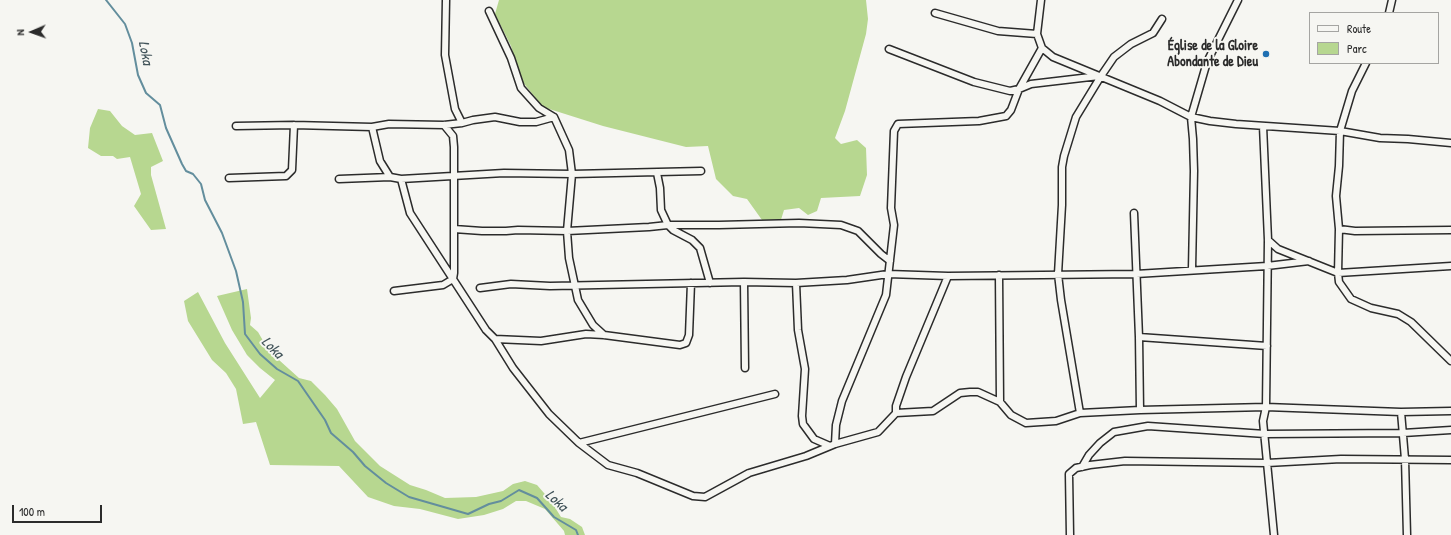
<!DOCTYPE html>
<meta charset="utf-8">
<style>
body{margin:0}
#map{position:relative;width:1451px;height:535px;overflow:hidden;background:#f6f6f2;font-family:"Patrick Hand",sans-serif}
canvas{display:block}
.legend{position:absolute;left:1309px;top:12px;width:130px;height:52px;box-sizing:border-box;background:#f6f6f2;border:1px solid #a5a5a2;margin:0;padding:5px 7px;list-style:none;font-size:12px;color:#2b2b2b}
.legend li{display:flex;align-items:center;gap:8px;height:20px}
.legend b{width:20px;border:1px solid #a5a5a2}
.north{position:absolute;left:12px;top:12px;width:40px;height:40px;-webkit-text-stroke:3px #f6f6f2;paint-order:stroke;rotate:268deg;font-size:11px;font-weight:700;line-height:16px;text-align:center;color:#2b2b2b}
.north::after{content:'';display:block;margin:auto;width:14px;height:18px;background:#2b2b2b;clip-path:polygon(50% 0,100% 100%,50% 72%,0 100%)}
.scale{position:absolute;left:12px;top:505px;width:90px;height:18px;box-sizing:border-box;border:2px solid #2b2b2b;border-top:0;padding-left:5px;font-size:12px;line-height:14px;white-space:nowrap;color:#2b2b2b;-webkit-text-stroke:3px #f6f6f2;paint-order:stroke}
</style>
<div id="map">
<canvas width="1451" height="535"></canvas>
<ul class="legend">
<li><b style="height:5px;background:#f6f6f2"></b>Route</li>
<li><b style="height:11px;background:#b7d790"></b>Parc</li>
</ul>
<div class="north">N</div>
<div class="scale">100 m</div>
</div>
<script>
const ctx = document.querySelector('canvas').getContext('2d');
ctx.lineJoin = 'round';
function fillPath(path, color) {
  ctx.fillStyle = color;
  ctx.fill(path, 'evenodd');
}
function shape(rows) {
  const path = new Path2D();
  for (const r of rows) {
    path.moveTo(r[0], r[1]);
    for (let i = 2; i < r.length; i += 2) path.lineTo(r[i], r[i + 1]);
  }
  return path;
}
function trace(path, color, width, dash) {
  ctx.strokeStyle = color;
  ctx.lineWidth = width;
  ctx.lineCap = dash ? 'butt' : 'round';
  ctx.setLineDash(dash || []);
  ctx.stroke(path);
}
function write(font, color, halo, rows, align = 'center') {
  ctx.font = font + ' "Patrick Hand",sans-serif';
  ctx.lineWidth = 4;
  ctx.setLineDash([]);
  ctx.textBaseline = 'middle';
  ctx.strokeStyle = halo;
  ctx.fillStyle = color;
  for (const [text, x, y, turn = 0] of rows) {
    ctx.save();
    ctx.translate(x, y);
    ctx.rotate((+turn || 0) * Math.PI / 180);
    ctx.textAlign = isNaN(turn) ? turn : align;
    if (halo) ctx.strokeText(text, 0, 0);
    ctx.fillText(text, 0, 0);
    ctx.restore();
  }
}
fillPath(shape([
 [499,0,866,0,868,19,866,34,845,111,835,138,841,144,857,140,866,148,867,175,860,196,821,198,817,211,808,215,799,208,784,210,780,223,762,220,747,199,733,196,716,179,708,146,686,147,603,126,543,107,521,80,511,46,495,14],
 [98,109,110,111,122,126,135,135,152,133,163,161,151,167,151,175,166,229,151,230,134,206,141,194,130,157,117,159,113,156,101,156,88,148,90,128],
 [247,289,251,318,250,325,258,332,269,351,299,378,311,381,325,395,337,409,355,441,380,466,410,485,426,490,445,498,476,497,503,491,513,484,525,481,537,485,551,501,561,517,570,519,582,527,585,535,565,535,564,531,545,509,526,501,516,501,503,509,484,515,458,519,420,509,394,506,368,497,339,466,270,465,256,422,243,424,236,389,226,373,212,360,188,321,184,301,198,292,225,343,260,398,275,380,260,368,247,355,232,330,217,296]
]), '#b7d790');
trace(shape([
 [106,0,125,24,132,43,138,75,146,93,160,105,166,128,182,164,186,171,193,174,201,184,205,200,222,233,236,271,243,302,245,334,260,354,277,369,298,381,325,420,331,433,353,452,365,466,386,483,409,497,468,514,489,504,501,501,519,490,537,498,554,517,576,530,578,535]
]), '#638e9d', 2);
const minor = shape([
 [446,0,445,55,455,109,462,123],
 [1041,0,1037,34,1042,48,1053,57,1160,101,1191,117,1210,121,1236,124,1340,131,1380,138,1408,139,1451,143],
 [489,11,511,58,521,88,539,108,554,117,569,150,572,174,567,231,569,258,578,300,593,325,604,335],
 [935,13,998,31,1037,34],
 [1389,13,1392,0],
 [889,49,974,82,1010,91,1019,89,1031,84,1099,76],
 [1366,63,1352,91,1340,131,1339,166,1336,196,1339,229,1338,273,1451,266],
 [236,126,294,125,372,127,389,124,444,125,462,123,473,120,495,117,520,122,536,122,554,117],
 [1263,126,1268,240,1266,407,1263,421,1274,535],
 [372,127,380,161,390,177,401,179,504,173,572,174,701,171],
 [657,173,660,188,661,210,668,225,673,230,692,240,700,248,710,283],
 [229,178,286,176,292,170,294,125],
 [339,179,390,177],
 [401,179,410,213,486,330,495,339,541,341,586,334,604,335,680,345,686,343,689,335,691,283],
 [1134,213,1139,337,1140,410],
 [454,229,482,231,506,231,518,230,567,231,649,227,668,225,719,225,799,223,841,225,858,231,881,254,890,261],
 [1339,229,1355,231,1451,230],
 [1268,240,1278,249,1338,273,1339,282,1351,299,1371,308,1398,314,1411,322,1451,361],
 [1192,269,1194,171,1193,139,1191,117,1207,62,1238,0],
 [999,275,1000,402],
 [744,282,745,368],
 [796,283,798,330,805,369,802,416,803,424,814,439,830,446],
 [480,288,511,284,550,286,744,282,796,283,847,280,888,274,948,276,1136,274,1267,266,1309,261],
 [394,291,443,285,453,279,454,273,454,147,453,136,444,125],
 [1139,337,1267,346],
 [495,339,513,368,549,414,579,443,608,465,637,473,693,496,705,497,749,473,806,456,835,444,878,432,896,413,933,411,960,393,970,392,978,392,1000,402,1011,415,1026,423,1056,421,1080,413,1140,410,1266,407,1401,412,1451,411],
 [1401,412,1405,459,1407,535],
 [896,413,896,406,906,377,948,276],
 [1080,413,1061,300,1058,274,1062,205,1062,167,1064,156,1076,117,1101,76,1114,57,1131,44,1153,33,1162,19],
 [579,443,775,394],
 [835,444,836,425,842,401,886,295,894,225,891,208,894,131,898,124,979,121,1006,116,1011,110,1019,89,1042,48],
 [1082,467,1089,455,1100,443,1114,432,1148,426,1265,434,1403,433,1451,430],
 [1070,535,1069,474,1076,468,1090,465,1125,461,1267,463,1341,459,1451,460]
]);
trace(minor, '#2b2b2b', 9);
trace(minor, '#f6f6f2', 6);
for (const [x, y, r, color] of [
 [1266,54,4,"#1f6fb2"]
]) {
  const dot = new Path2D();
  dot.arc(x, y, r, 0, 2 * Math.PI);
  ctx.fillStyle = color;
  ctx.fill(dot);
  trace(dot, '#f6f6f2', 1.5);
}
write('bold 14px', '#2b2b2b', '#f6f6f2', [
 ["Église de la Gloire",1258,46],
 ["Abondante de Dieu",1258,62]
], 'right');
write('italic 15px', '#42545a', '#f6f6f2', [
 ["Loka",145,53,79],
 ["Loka",272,348,45],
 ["Loka",556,501,42]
]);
</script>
